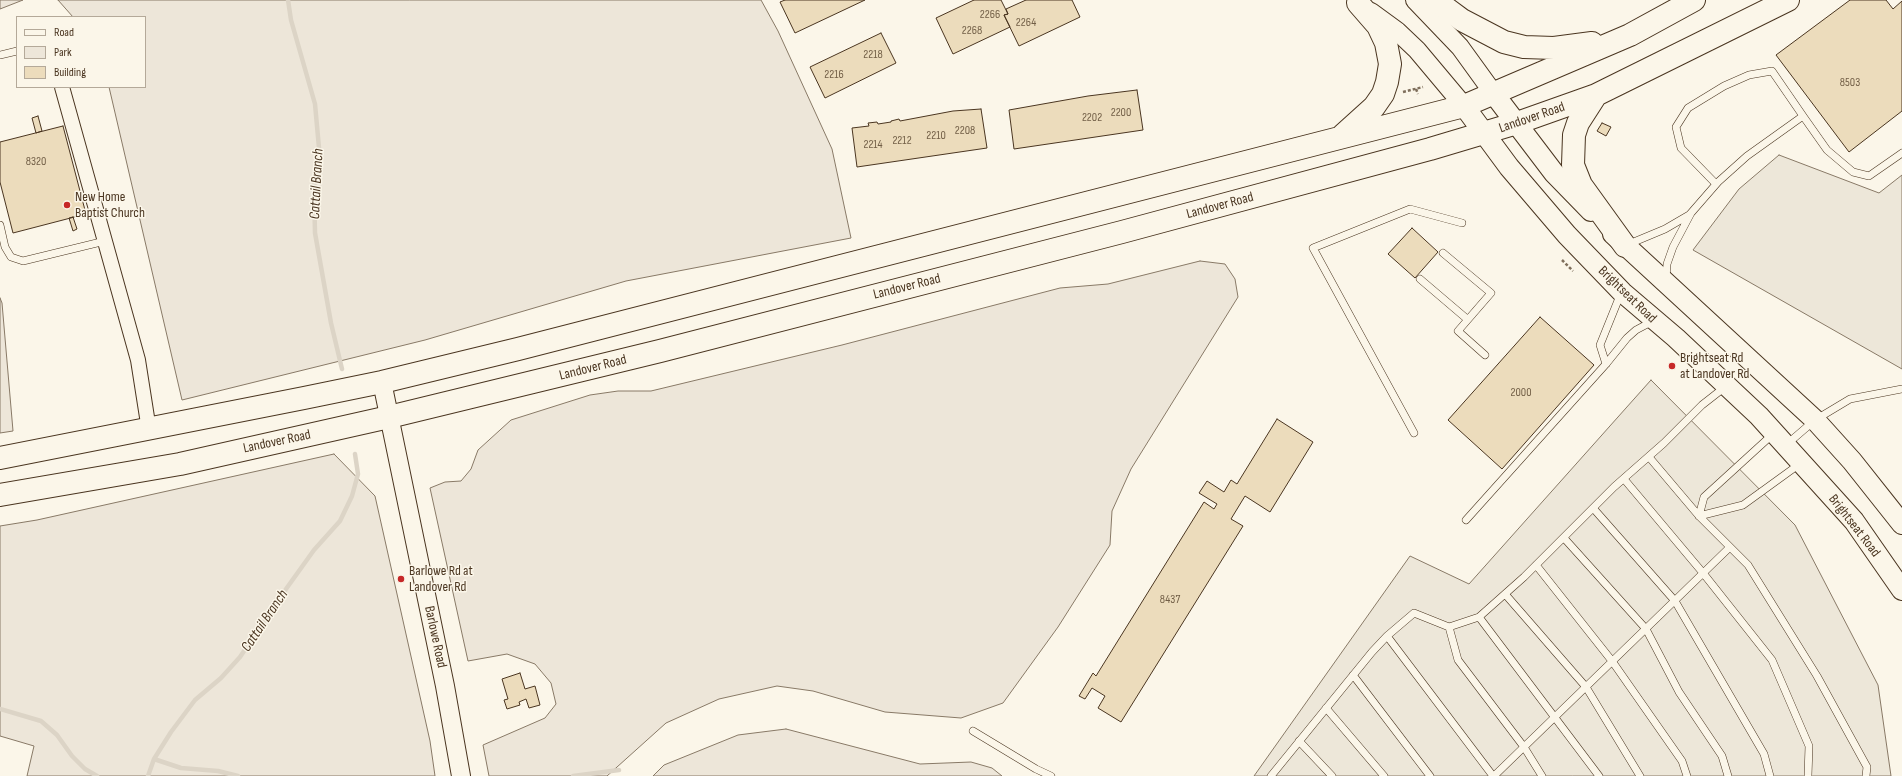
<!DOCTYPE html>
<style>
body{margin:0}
#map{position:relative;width:1902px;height:776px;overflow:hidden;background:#fbf6e9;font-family:"Sofia Sans Condensed",sans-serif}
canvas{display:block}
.legend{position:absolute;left:16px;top:16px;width:130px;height:72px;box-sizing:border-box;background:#fbf6e9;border:1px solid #b4a999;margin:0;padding:5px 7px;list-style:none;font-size:12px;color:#4a3520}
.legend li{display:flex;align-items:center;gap:8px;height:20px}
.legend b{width:20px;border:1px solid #b4a999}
</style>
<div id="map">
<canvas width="1902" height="776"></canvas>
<ul class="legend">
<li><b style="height:5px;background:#fbf6e9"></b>Road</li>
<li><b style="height:11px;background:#ede6d9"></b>Park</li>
<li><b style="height:11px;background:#ecdcbc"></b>Building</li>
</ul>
</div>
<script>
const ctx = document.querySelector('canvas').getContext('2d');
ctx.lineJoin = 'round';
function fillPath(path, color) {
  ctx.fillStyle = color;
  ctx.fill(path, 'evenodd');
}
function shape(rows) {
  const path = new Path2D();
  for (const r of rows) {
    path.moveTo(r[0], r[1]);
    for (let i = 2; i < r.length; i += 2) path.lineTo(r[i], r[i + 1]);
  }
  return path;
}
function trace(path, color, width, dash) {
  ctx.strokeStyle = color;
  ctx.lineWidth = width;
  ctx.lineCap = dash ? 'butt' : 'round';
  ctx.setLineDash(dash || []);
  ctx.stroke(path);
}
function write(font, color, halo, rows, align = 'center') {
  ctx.font = font + ' "Sofia Sans Condensed",sans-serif';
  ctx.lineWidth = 3;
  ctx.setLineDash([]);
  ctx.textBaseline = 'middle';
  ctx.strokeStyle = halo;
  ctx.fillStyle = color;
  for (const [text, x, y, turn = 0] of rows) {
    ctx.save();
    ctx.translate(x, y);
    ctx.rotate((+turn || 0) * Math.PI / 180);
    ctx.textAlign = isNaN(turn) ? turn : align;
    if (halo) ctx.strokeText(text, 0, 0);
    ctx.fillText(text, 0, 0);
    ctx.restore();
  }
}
const green = shape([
 [0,0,23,0,0,9,0,0],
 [58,0,761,0,778,31,832,149,851,238,626,281,425,340,182,400,109,87,145,87,145,17,73,17,58,0],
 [1200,261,1225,264,1235,279,1238,297,1131,469,1112,511,1110,545,1058,627,1003,703,961,718,885,712,813,691,777,686,719,699,666,723,607,776,489,776,483,745,545,718,556,704,551,683,535,664,507,654,468,661,430,488,445,482,461,481,471,469,478,450,511,420,590,395,618,391,651,391,842,345,1060,288,1108,284,1200,261],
 [0,298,2,303,13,431,0,433,0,298],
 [334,454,375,496,430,741,435,776,27,776,34,746,0,736,0,526,37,520,334,454],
 [786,729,920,764,971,762,992,768,1002,776,653,776,664,765,738,735,786,729]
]);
fillPath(green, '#ede6d9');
trace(green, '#887966', 1);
const parking = shape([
 [1779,155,1879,193,1902,175,1902,369,1693,250,1739,189,1779,155],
 [1651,380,1795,525,1878,685,1891,776,1254,776,1410,556,1469,584,1651,380]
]);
fillPath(parking, '#ede7d9');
trace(parking, '#887966', 1);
trace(shape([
 [288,0,291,20,315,104,319,148,314,188,315,233,331,323,342,369],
 [0,709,41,721,57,735,72,756,85,769,97,776],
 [154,759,181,768,218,771,238,776],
 [148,776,154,759,171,732,195,700,221,678,240,657,281,596,314,550,340,521,352,496,358,474,355,454],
 [573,776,619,770]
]), '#dcd4c6', 4.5);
const building = shape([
 [785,0,865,0,795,33,780,2,785,0],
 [974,0,1001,0,1008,14,1004,15,1010,27,953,54,936,18,974,0],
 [1026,0,1072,0,1080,17,1019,46,1004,15,1008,14,1006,9,1026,0],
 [1850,0,1886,0,1893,9,1902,1,1902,111,1849,152,1776,55,1850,0],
 [881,33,896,63,825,98,810,67,881,33],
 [1137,90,1143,130,1014,149,1009,110,1088,96,1137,90],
 [981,109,987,148,857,167,852,128,869,126,868,123,877,122,878,124,891,122,891,121,899,119,900,121,953,111,981,109],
 [38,116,42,131,36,133,32,118,38,116],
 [1602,123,1611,127,1606,136,1597,131,1602,123],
 [63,126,86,214,13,233,0,182,0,142,63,126],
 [73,217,77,229,73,231,69,218,73,217],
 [1412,228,1438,252,1415,278,1388,254,1412,228],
 [1540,317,1594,365,1502,469,1448,420,1540,317],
 [1277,419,1313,442,1270,512,1245,496,1231,519,1243,526,1121,722,1098,708,1105,696,1092,688,1085,699,1079,696,1093,673,1096,676,1204,502,1214,509,1217,504,1199,493,1207,481,1224,492,1231,480,1237,484,1277,419],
 [520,673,525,689,535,686,540,705,529,708,526,699,519,702,520,705,507,709,504,700,508,699,502,679,520,673]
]);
fillPath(building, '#ecdcbc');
trace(building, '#4a3520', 1);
const service = shape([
 [0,55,17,51],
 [1716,184,1681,148,1676,127,1688,108,1724,86,1749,75,1772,71,1803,116],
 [0,225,5,247,11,257,23,261,105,241],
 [1629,244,1665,229,1689,215],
 [1443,253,1491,293,1458,331,1485,355],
 [1666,278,1667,264,1673,247,1691,213,1718,182,1747,156,1803,116,1827,150,1853,172,1869,176,1902,153],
 [1420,279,1467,319],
 [1606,364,1600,345,1621,293],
 [1414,433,1313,248,1410,209,1462,223],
 [1773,434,1704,497,1699,516,1743,505,1801,463],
 [1786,445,1815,420,1850,399,1902,389],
 [1649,457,1699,516,1748,565,1817,676,1867,767,1866,776],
 [1624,479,1703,573,1772,660,1809,746,1808,776],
 [1593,508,1675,601,1764,754,1770,776],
 [1466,520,1606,364,1627,338,1636,330,1653,321],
 [1564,538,1646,629,1679,692,1722,756,1728,776],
 [1536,565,1612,661,1682,761,1687,776],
 [1505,594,1586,687,1640,776],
 [1479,617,1599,776],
 [1449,627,1458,660,1524,747,1542,776],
 [1387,636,1493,776],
 [1353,675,1430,776],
 [1326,708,1384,776],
 [973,731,1036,769,1051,776],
 [1299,741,1332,776],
 [1271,776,1372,652,1387,636,1414,613,1449,627,1479,617,1524,577,1614,487,1664,443,1702,405,1725,387],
 [1494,776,1730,547]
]);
const minor = shape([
 [62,87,138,360,149,430]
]);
const tertiary = shape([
 [1415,0,1460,47,1494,94],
 [1371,12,1397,31,1417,50,1464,106],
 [382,382,445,686,461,776]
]);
const secondary = shape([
 [1494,94,1554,173,1591,211],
 [1464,106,1509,167,1567,235,1622,292,1676,338,1759,416,1854,521,1902,590],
 [1613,234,1815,420,1852,461,1902,524]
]);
const primary = shape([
 [1435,0,1462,20,1504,42,1524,47,1554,48,1592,43],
 [1596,95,1578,123,1574,135,1573,165,1581,185,1625,246],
 [1343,135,1374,107,1383,94,1387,82,1390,64,1386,43,1378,26,1358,3],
 [0,458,304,398,382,382,518,349,1464,106,1630,35,1694,0],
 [0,495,180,464,389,417,660,351,1122,232,1430,149,1517,123,1596,95,1788,0]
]);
trace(service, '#4a3520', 8);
trace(minor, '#4a3520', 16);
trace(tertiary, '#4a3520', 20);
trace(secondary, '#4a3520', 22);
trace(primary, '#4a3520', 24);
trace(shape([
 [1416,89,1418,94],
 [1403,92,1423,87],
 [1562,260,1573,271]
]), '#7f6f5c', 2.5, [3, 2]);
trace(service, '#fbf6e9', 7);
trace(minor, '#fbf6e9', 14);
trace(tertiary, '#fbf6e9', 18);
trace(secondary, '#fbf6e9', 20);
trace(primary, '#fbf6e9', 22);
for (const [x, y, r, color] of [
 [67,205,4,"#c62828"],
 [1672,366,4,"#c62828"],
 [401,579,4,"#c62828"]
]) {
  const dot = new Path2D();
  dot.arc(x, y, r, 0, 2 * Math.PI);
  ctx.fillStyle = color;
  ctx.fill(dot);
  trace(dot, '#fbf6e9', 1.5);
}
write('12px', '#725f47', null, [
 ["2266",990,15],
 ["2264",1026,23],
 ["2268",972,31],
 ["2218",873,55],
 ["2216",834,75],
 ["8503",1850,83],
 ["2200",1121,113],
 ["2202",1092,118],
 ["2208",965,131],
 ["2210",936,136],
 ["2212",902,141],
 ["2214",873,145],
 ["8320",36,162],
 ["2000",1521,393],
 ["8437",1170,600]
]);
write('14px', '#4a3520', '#fbf6e9', [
 ["Landover Road",1532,118,-19],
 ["Landover Road",1220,206,-15],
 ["Landover Road",907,287,-14],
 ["Brightseat Road",1627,295,44],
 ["Landover Road",593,368,-14],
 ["Landover Road",277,442,-12],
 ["Brightseat Road",1854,526,52],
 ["Barlowe Road",435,637,78]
]);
write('14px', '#4a3520', '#fbf6e9', [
 ["New Home",75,197],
 ["Baptist Church",75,213],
 ["Brightseat Rd",1680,358],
 ["at Landover Rd",1680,374],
 ["Barlowe Rd at",409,571],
 ["Landover Rd",409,587]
], 'left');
write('italic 15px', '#4a3520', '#fbf6e9', [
 ["Cattail Branch",317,184,-87],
 ["Cattail Branch",265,621,-56]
]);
</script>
